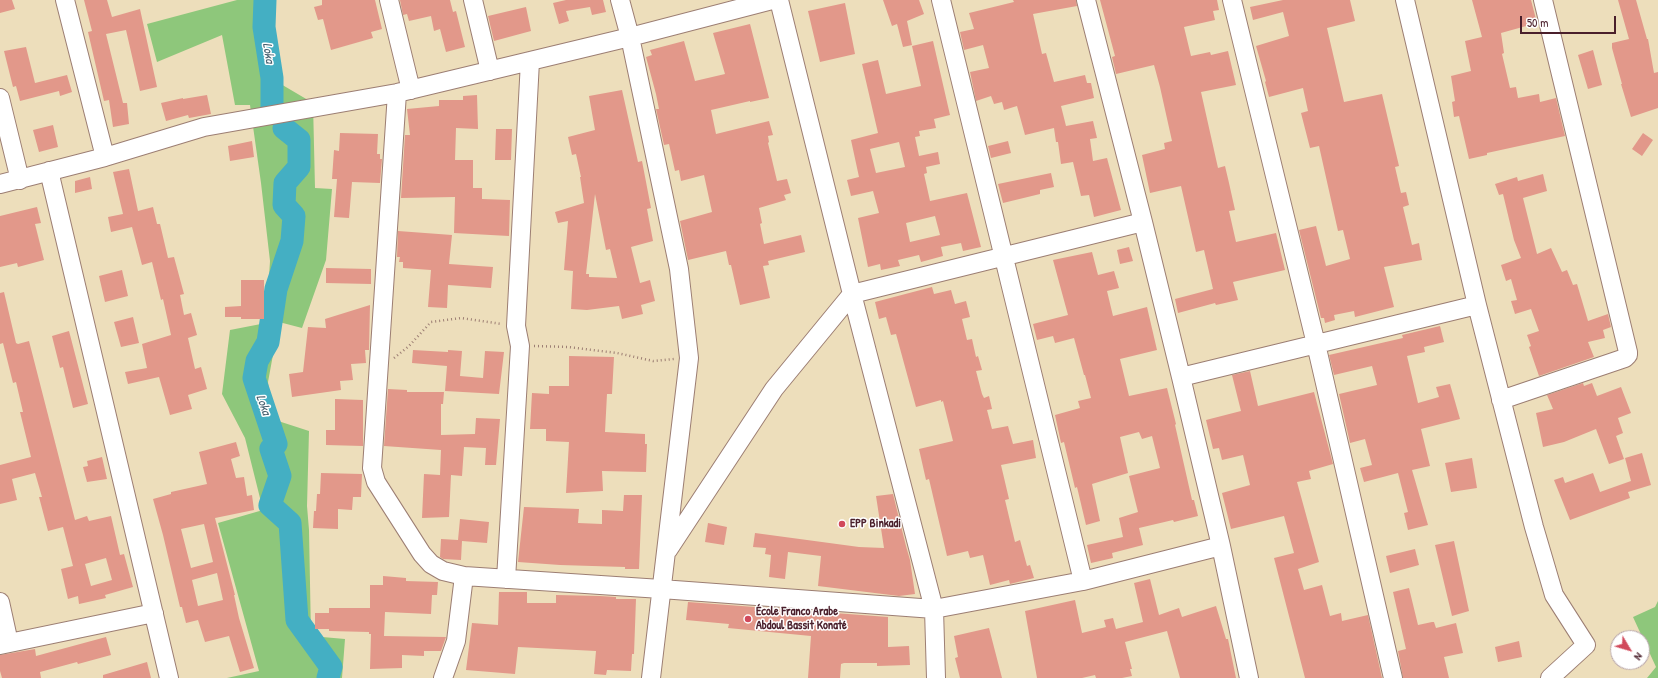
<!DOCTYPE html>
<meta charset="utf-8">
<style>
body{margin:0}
#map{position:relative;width:1658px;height:678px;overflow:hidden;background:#eddebb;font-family:"Patrick Hand",sans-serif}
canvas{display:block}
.north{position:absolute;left:1610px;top:630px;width:40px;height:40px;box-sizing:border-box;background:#fff;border:1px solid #b7a5aa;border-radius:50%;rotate:128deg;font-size:11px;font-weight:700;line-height:16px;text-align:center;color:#4a1f2b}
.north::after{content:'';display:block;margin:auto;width:14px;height:18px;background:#d1495b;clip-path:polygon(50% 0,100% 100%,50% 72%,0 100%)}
.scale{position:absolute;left:1520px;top:16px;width:96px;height:18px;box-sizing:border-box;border:2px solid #4a1f2b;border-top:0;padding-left:5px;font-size:12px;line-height:14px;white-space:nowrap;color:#4a1f2b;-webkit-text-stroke:3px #fff;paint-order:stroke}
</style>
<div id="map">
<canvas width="1658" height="678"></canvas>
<div class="north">N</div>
<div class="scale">50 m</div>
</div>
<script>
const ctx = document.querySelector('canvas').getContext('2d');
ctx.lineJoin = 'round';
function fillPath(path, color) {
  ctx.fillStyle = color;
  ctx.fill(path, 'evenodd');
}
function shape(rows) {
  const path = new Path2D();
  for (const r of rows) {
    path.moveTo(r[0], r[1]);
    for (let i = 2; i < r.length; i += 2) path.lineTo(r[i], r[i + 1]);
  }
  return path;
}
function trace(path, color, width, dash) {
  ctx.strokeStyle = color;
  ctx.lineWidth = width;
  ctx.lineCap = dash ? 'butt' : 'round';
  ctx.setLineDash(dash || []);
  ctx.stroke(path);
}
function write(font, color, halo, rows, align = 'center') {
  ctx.font = font + ' "Patrick Hand",sans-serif';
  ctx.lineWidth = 3;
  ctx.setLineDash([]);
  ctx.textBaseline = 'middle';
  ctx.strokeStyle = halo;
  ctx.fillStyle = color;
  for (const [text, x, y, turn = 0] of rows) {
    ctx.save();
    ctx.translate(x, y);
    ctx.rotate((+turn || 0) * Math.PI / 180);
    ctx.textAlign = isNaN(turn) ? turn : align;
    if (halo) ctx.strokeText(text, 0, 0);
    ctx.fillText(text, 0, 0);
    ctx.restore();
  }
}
fillPath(shape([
 [237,0,276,0,271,18,274,80,313,103,315,188,332,189,326,260,302,328,279,322,268,382,272,419,309,431,307,506,309,530,311,636,345,639,342,678,227,678,259,671,218,523,263,510,245,438,222,394,230,330,266,323,270,261,261,183,250,105,235,105,222,35,157,62,147,24],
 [1658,601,1658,678,1647,678,1656,667,1633,617,1655,607]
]), '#8ec77b');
trace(shape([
 [265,0,264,27,272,78,272,107],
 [284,128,299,140,299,167,285,183,284,205,294,216,292,241,276,289,268,342,257,361,254,378,276,444,271,449,280,476,270,505,290,523,297,620,331,667,328,678]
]), '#44afc3', 23);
fillPath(shape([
 [0,0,12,0,15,9,0,13],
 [84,0,107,0,112,17,140,9,157,87,140,91,126,30,106,34,123,103,127,103,129,124,113,127,109,100,104,101,88,32,92,31],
 [322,0,375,0,382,29,371,32,373,38,331,50,323,19,318,20,314,7,322,5],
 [400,0,450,0,453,12,456,11,465,47,446,52,440,29,434,31,431,16,409,21,407,14,403,15],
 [566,0,603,0,606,12,592,15,590,7,566,11,569,21,559,24,553,3],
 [883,0,919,0,924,14,907,21,912,45,903,47,897,24,892,26],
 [1013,0,1076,0,1077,6,1033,14,1042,54,1046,53,1054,82,1085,75,1087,83,1091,83,1094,98,1061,106,1066,126,1093,121,1097,138,1090,139,1093,161,1107,158,1121,210,1094,217,1089,195,1081,196,1073,162,1061,164,1058,142,1056,142,1054,128,1025,135,1017,106,1004,110,1002,102,994,104,991,96,976,101,970,72,989,68,983,45,964,50,960,32,974,29,969,13,1014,2],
 [1100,0,1217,0,1219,10,1213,11,1215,20,1184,27,1191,56,1210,52,1211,55,1228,51,1236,85,1201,92,1218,168,1225,166,1229,183,1235,210,1229,211,1236,242,1276,233,1285,270,1233,282,1238,300,1216,305,1215,303,1178,313,1175,299,1213,289,1204,250,1196,252,1181,186,1150,193,1142,155,1165,149,1164,143,1172,141,1160,87,1154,65,1116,74,1112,57,1115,56],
 [1283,0,1350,0,1355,21,1327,28,1344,102,1382,94,1399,166,1395,167,1401,193,1406,192,1409,205,1403,207,1412,245,1419,243,1422,260,1384,267,1394,307,1355,317,1354,311,1334,315,1335,320,1325,323,1324,318,1321,318,1299,230,1316,226,1326,266,1350,259,1343,230,1338,231,1319,146,1310,148,1301,113,1308,111,1303,88,1269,97,1265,82,1266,81,1256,46,1289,36,1283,12,1253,20,1250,7],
 [1472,0,1531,0,1537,23,1501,33,1504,53,1502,54,1510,88,1516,87,1518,98,1539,94,1540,102,1556,98,1565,136,1487,153,1487,155,1469,159,1459,116,1454,117,1452,102,1455,101,1451,76,1471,71,1465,41,1482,37],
 [1618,0,1636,0,1647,39,1648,39,1654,73,1658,72,1658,108,1631,117,1621,84,1622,84,1612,48,1612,43,1629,39],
 [845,3,855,54,820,62,808,11],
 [526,7,531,31,494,41,488,16],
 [750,24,769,98,750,102,750,101,711,110,716,134,769,121,773,135,768,136,769,142,768,143,777,181,787,179,791,193,784,195,786,200,759,208,762,223,760,224,764,244,801,235,805,252,768,261,769,265,763,266,770,298,740,305,731,265,729,265,726,251,688,260,680,221,712,212,704,175,681,181,679,170,675,171,669,144,664,145,656,109,659,109,656,94,646,57,652,55,650,50,684,41,695,81,725,74,713,33],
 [933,41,950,115,934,119,936,128,919,131,920,136,915,137,919,156,938,152,940,164,926,167,927,173,924,174,930,201,967,193,981,247,963,251,961,243,941,247,943,256,921,262,919,255,898,260,900,266,881,270,880,264,868,267,858,218,879,213,873,191,851,196,847,180,859,177,851,140,878,133,862,64,878,60,886,94,921,86,912,46],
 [899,142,905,167,876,173,870,149],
 [935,216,940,235,910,242,906,223],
 [26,47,35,83,67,75,72,92,60,96,59,91,20,101,16,86,13,87,4,51],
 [1593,50,1602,85,1588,89,1578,55],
 [622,90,638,162,642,161,651,208,647,209,653,241,631,247,640,283,650,280,655,301,641,305,643,314,622,319,619,306,587,310,571,309,573,271,564,270,568,221,558,223,555,212,584,203,580,177,581,177,576,154,572,155,568,137,595,130,589,96],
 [595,194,606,250,610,249,617,278,589,277,589,274,586,274],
 [207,95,211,114,189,118,188,115,166,121,161,103,183,98,183,99],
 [477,95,478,129,456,128,455,160,473,160,473,188,482,188,482,199,510,200,509,236,454,233,455,197,401,198,405,135,410,135,407,109,439,106,439,100,463,100,463,96],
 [53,125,58,147,39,152,33,130],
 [496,129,512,129,511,160,495,160],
 [340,133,378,134,377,154,380,154,380,159,382,159,380,183,352,182,349,218,334,217,337,179,332,179,334,150,339,151],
 [1643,133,1653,140,1642,156,1632,149],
 [252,141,254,157,230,161,228,146],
 [1008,141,1011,153,991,158,988,146],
 [129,169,138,211,153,207,157,224,160,224,168,258,174,257,184,294,180,295,184,315,191,313,197,335,188,338,195,369,201,367,207,389,188,395,192,409,170,415,159,377,128,384,125,372,147,368,142,344,171,335,163,299,161,300,152,262,142,265,132,227,111,232,108,217,123,214,113,172],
 [1051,173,1054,187,1040,190,1040,194,1003,203,998,184],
 [1543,174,1547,191,1523,198,1537,254,1551,248,1562,272,1567,270,1573,285,1577,284,1588,321,1608,314,1611,327,1603,330,1605,338,1588,342,1594,357,1539,376,1529,347,1531,346,1527,335,1539,331,1531,309,1515,314,1511,301,1517,300,1511,279,1506,281,1501,265,1521,258,1514,240,1503,194,1499,195,1495,184,1517,177,1518,181],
 [90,177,92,189,75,193,75,181],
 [37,207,41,223,35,224,44,260,18,267,17,263,0,267,0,216],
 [398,231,452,235,449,264,493,267,491,288,448,285,447,308,428,307,431,270,403,268,403,262,399,262,400,257,397,257],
 [1129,247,1133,261,1120,264,1117,250],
 [1092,252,1098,275,1114,271,1119,288,1107,291,1113,316,1147,307,1157,350,1120,359,1129,396,1167,388,1176,424,1175,425,1192,500,1194,500,1198,516,1174,522,1173,520,1139,528,1143,545,1112,553,1113,558,1091,563,1087,545,1123,537,1119,518,1138,512,1129,476,1160,468,1152,436,1142,439,1139,432,1120,437,1128,473,1092,484,1100,521,1086,525,1077,487,1075,488,1064,442,1061,443,1055,415,1080,408,1078,401,1091,398,1085,375,1084,375,1074,338,1055,343,1053,336,1037,340,1033,324,1068,315,1053,260],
 [326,268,371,269,371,284,326,283],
 [122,270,128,296,105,302,99,276],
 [241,280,264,280,264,319,241,319,241,317,225,317,225,307,241,306],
 [932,287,934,294,951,290,955,304,966,301,970,317,962,319,967,340,972,339,976,357,978,356,982,370,976,371,982,394,984,398,989,396,992,409,987,410,992,429,1008,426,1013,444,1033,440,1036,458,1001,465,1009,499,1005,500,1015,542,1020,540,1027,566,1030,565,1034,578,1010,584,1009,580,990,585,983,555,970,558,968,551,947,556,929,479,926,480,919,449,953,441,943,401,941,402,941,400,916,407,896,334,891,335,886,317,879,319,875,302],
 [4,292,16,343,18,344,29,341,75,520,87,516,89,521,111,516,120,555,124,554,133,587,105,595,106,598,79,604,78,596,68,599,61,569,73,566,63,527,48,531,39,497,42,497,35,473,12,479,17,500,0,504,0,465,31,457,20,412,23,412,16,382,13,383,3,343,0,344,0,293],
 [106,558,112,580,91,586,85,564],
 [370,305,369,350,365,350,366,363,351,364,353,380,340,381,341,390,292,397,289,374,303,372,308,327,326,328,325,319],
 [133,317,139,343,121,347,114,322],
 [1440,326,1444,342,1424,347,1425,352,1407,356,1418,403,1439,397,1436,387,1450,384,1460,419,1421,429,1430,466,1412,470,1428,525,1408,530,1404,513,1408,512,1398,473,1364,482,1360,468,1372,465,1365,439,1350,443,1339,394,1377,385,1372,366,1334,375,1329,355,1403,338,1402,335],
 [69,331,88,404,73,408,63,367,60,368,52,336],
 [413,350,448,352,448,350,462,351,460,376,483,378,485,351,504,352,499,394,445,391,447,366,412,363],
 [569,356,614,357,612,394,607,394,605,432,645,434,645,444,647,444,646,472,602,471,603,491,566,493,569,442,546,441,546,429,530,429,532,393,549,394,549,386,569,386],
 [1250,371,1258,406,1314,392,1333,464,1309,471,1311,479,1297,482,1319,562,1298,569,1304,590,1322,585,1330,616,1341,613,1342,621,1368,615,1382,678,1305,678,1274,558,1294,553,1284,516,1231,529,1222,493,1250,485,1243,455,1222,460,1219,448,1213,449,1206,420,1241,411,1232,375],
 [1583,383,1584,386,1592,383,1597,396,1621,387,1631,413,1618,418,1623,433,1616,436,1624,459,1609,464,1596,429,1564,442,1543,447,1536,413,1553,409,1547,395],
 [388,389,407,390,407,392,444,392,443,404,441,404,441,435,475,434,476,418,500,419,496,465,485,465,486,448,464,447,462,476,451,475,449,517,422,518,424,474,440,475,441,450,384,446],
 [335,399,363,400,363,446,326,445,326,430,335,430],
 [236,442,240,456,231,459,236,478,244,477,247,496,252,495,254,510,215,518,235,595,234,595,239,618,254,668,240,672,229,636,205,642,198,620,186,623,182,607,180,607,163,535,153,499,171,494,171,492,207,484,199,452],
 [204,524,213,562,191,568,181,529],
 [217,573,223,600,198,606,192,580],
 [1642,453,1651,485,1628,492,1630,498,1570,520,1554,480,1563,477,1565,483,1593,473,1600,492,1631,481,1625,458],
 [102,457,107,479,87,482,83,467,88,466,87,461],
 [1472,458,1477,488,1451,492,1445,463],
 [321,473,362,474,361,497,353,497,352,510,338,509,338,529,313,528,314,511,316,511,317,494,320,494],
 [893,494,906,546,910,560,915,594,899,596,818,586,821,556,788,552,785,579,769,577,771,555,765,554,766,548,753,547,755,533,859,547,884,548,876,496],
 [624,495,642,495,639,569,625,569,625,567,560,565,518,562,524,507,579,509,578,523,602,524,602,510,623,511],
 [460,519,489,522,487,543,462,541,461,560,443,559,440,557,441,539,458,540],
 [708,523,727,527,724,545,705,542],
 [1454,541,1469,611,1452,616,1435,545],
 [1415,549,1419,565,1390,573,1386,556],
 [383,576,406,578,406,581,438,582,437,595,432,595,431,614,385,612,384,636,446,637,441,651,424,651,424,656,402,655,402,668,370,669,371,634,369,634,369,632,329,631,329,629,315,629,315,613,329,613,329,608,370,608,370,585,383,585],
 [1150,579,1159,615,1179,608,1182,617,1216,606,1226,639,1228,639,1236,678,1180,678,1167,631,1125,642,1132,669,1130,669,1132,676,1122,678,1096,678,1095,675,1082,678,1037,678,1025,611,1075,600,1082,633,1106,627,1104,620,1113,618,1116,629,1143,622,1134,583],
 [1409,588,1418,625,1432,622,1434,622,1436,628,1456,623,1463,653,1444,657,1449,678,1403,678,1398,651,1406,649,1393,592],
 [499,592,527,592,527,603,556,603,556,595,600,596,616,597,616,599,636,599,634,654,632,654,631,671,607,670,606,675,594,674,596,651,518,647,515,674,466,670,472,623,498,625],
 [688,602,888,617,888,647,909,646,910,665,877,666,877,663,844,663,841,664,840,678,808,678,811,636,728,628,729,624,686,620],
 [989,628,1002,678,960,678,955,658,958,657,954,636],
 [106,637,111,655,78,664,77,662,40,672,41,678,2,678,0,671,0,655,35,649,36,656],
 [1519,641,1522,657,1498,662,1495,647],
 [147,662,151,678,103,678,103,675]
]), '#e2988a');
const minor = shape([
 [65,0,105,157],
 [389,0,411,90],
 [473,0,490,71],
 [620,0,630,37,679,269,689,358,651,678],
 [779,0,852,294,934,609,936,678],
 [941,0,1083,581],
 [1086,0,1143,222,1181,377,1221,546,1249,678],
 [1232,0,1316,344,1393,678],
 [1405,0,1477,305,1534,527,1554,595,1586,645,1550,678],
 [397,93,372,468,376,482,422,554,431,564,443,571,464,576,661,589,934,609,1083,581,1221,546],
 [0,98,20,180],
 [49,171,169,678],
 [0,184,105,157,204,127,397,93,630,37,772,0],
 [1181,377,1477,305],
 [1501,400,1625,358,1628,355,1628,352,1543,0],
 [668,550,774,389,852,294,1143,222],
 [506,579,520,346,516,326,530,61],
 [0,602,9,643],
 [0,645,154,613],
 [443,678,456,641,464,576]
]);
trace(minor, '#9c7e73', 20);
trace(shape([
 [534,346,568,347,617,353,653,361,674,359],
 [394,358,409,346,431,322,461,318,502,324]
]), '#9c7e73', 2.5, [1, 3]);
trace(minor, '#fff', 18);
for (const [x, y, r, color] of [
 [842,524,4,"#d1495b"],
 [748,619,4,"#d1495b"]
]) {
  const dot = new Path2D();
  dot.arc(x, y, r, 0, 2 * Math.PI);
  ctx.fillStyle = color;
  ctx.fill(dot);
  trace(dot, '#fff', 1.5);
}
write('bold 12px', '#4a1f2b', '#fff', [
 ["EPP Binkadi",850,524],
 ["École Franco Arabe",756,612],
 ["Abdoul Bassit Konaté",756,626]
], 'left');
write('italic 13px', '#47606f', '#fff', [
 ["Loka",268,53,81],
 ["Loka",263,405,71]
]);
</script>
